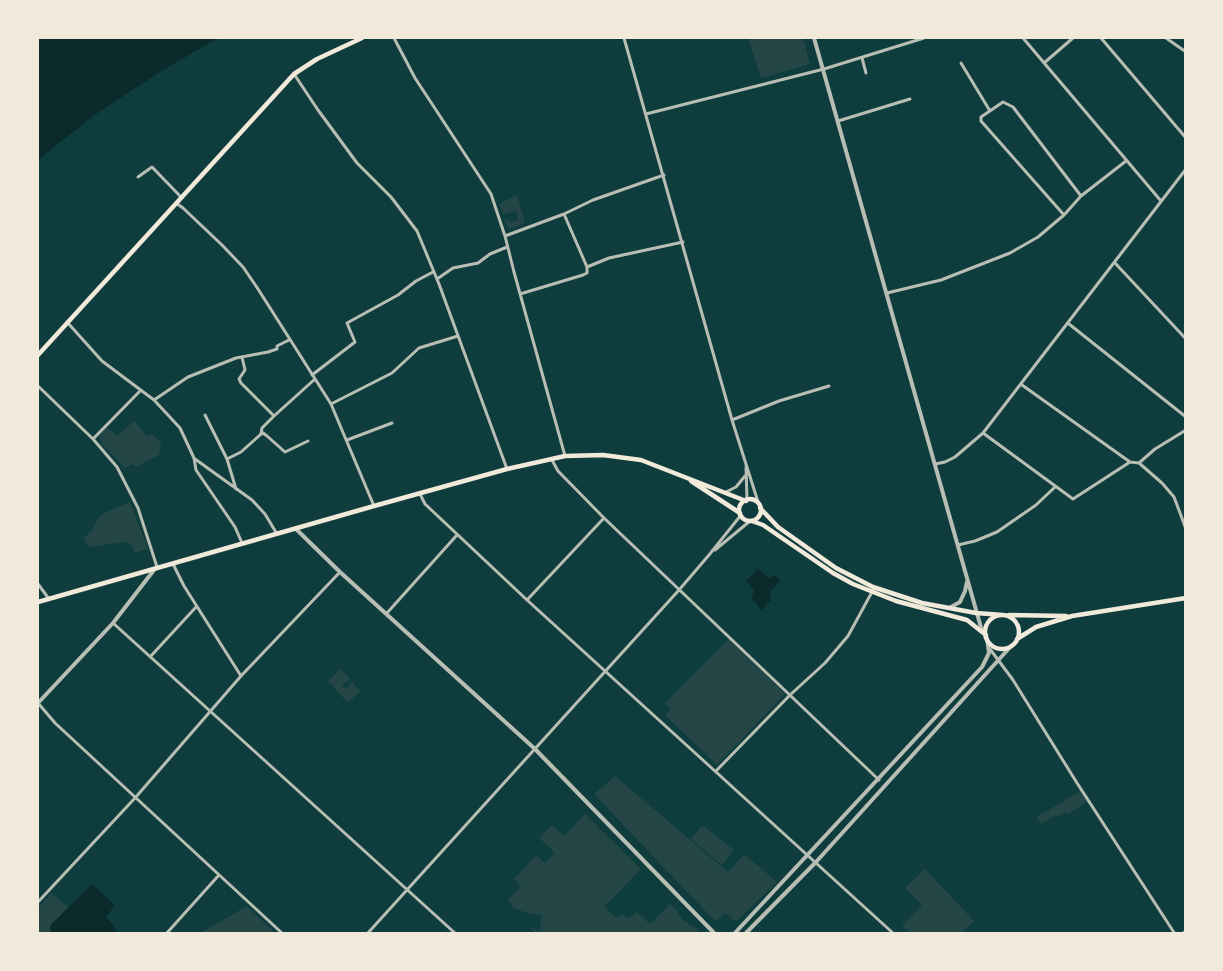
<!DOCTYPE html>
<style>
body{margin:0}
#map{position:relative;width:1223px;height:971px;overflow:hidden;background:#0f3d3e;font-family:Karla,sans-serif}
canvas{display:block}
.frame{position:absolute;inset:0;border:39px solid #f1e9da;pointer-events:none}
</style>
<div id="map">
<canvas width="1223" height="971"></canvas>
<div class="frame"></div>
</div>
<script>
const ctx = document.querySelector('canvas').getContext('2d');
ctx.lineJoin = 'round';
function fillPath(path, color) {
  ctx.fillStyle = color;
  ctx.fill(path, 'evenodd');
}
function shape(rows) {
  const path = new Path2D();
  for (const r of rows) {
    if (r.length === 3) {
      path.moveTo(r[0] + r[2], r[1]);
      path.arc(r[0], r[1], r[2], 0, 2 * Math.PI);
      continue;
    }
    path.moveTo(r[0], r[1]);
    for (let i = 2; i < r.length; i += 2) path.lineTo(r[i], r[i + 1]);
  }
  return path;
}
function trace(path, color, width, dash) {
  ctx.strokeStyle = color;
  ctx.lineWidth = width;
  ctx.lineCap = dash ? 'butt' : 'round';
  ctx.setLineDash(dash || []);
  ctx.stroke(path);
}
fillPath(shape([
 [748,38,803,38,810,64,761,78],
 [517,195,525,223,509,229,504,221,509,219,510,222,518,220,516,211,503,214,499,204],
 [134,421,147,436,152,434,161,443,159,455,136,467,131,464,125,468,102,444,99,436,107,427,117,436],
 [130,502,148,549,134,553,133,546,125,542,88,547,84,537,91,532,98,518,106,512],
 [729,639,785,694,717,765,665,715,671,709,665,703],
 [341,669,350,679,343,684,343,688,347,688,352,682,360,691,348,703,328,681],
 [615,776,728,872,744,854,777,882,736,922,725,913,717,921,710,916,594,794],
 [1080,791,1087,802,1068,814,1066,812,1058,817,1056,815,1041,824,1037,817],
 [585,814,641,869,605,906,608,910,617,918,622,914,629,918,637,912,650,924,670,904,674,907,683,920,697,929,700,933,535,933,528,925,538,932,541,930,540,919,543,917,543,915,530,914,513,908,508,900,521,886,514,879,536,855,545,863,555,853,539,838,552,825,564,836],
 [701,827,705,827,734,850,722,865,691,839],
 [925,869,974,921,962,933,910,933,902,926,922,905,905,888],
 [51,893,68,907,50,926,50,930,53,933,38,934,38,908],
 [247,906,275,933,201,933]
]), '#244646');
fillPath(shape([
 [38,38,218,38,160,72,93,116,38,160],
 [758,569,769,578,774,575,781,580,770,592,771,600,761,610,755,601,751,601,754,590,746,581],
 [92,884,115,905,106,917,115,927,116,932,114,934,53,933,50,930,50,926]
]), '#0a2a2b');
trace(shape([
 [394,38,415,78,491,194,505,236,514,272,565,456],
 [624,38,732,420,759,505],
 [1023,38,1161,201],
 [1101,38,1186,138],
 [1166,38,1186,52],
 [862,58,866,73],
 [961,63,990,111],
 [1044,63,1073,38],
 [294,74,318,110,357,163,391,197,417,231,439,284,507,469],
 [646,114,824,69,924,38],
 [838,121,910,99],
 [138,177,152,167,181,197],
 [176,203,183,208,222,245,243,267,258,289,331,404,374,506],
 [564,214,587,267],
 [1064,215,981,121,981,117,1003,102,1013,107,1081,196],
 [505,236,564,214,593,200,664,175],
 [1115,263,1186,339],
 [437,279,453,268,478,263,490,254,507,247],
 [887,293,941,280,1010,253,1038,237,1064,215,1081,196,1126,161],
 [520,294,583,275,587,273,587,267,609,258,683,242],
 [67,322,102,361,154,400,180,428,194,458,196,470,235,527,242,543],
 [1069,324,1186,417],
 [242,357,245,370,239,379,241,383,274,416],
 [312,375,355,342,347,323,398,295,416,281,433,272],
 [1022,385,1130,462],
 [38,386,93,439,117,467,138,508,157,567],
 [154,400,188,377,236,358,268,352,277,349,277,346,289,340],
 [331,404,392,373,419,348,458,336],
 [205,415,227,459],
 [732,420,779,401,829,386],
 [983,433,1073,499,1130,462,1139,463,1155,449,1186,430],
 [261,434,262,428,274,416,315,379],
 [93,439,140,391],
 [347,440,392,423],
 [195,459,252,500,265,514,277,534],
 [552,460,558,471,604,518,879,780],
 [1139,463,1162,483,1174,497,1186,529],
 [935,464,945,462,955,457,983,433,1186,169],
 [746,467,747,500],
 [236,489,227,459,241,452,260,435,263,433,267,436,285,452,308,441],
 [726,492,736,487,745,476],
 [420,494,425,504,527,600,894,934],
 [958,545,975,541,997,532,1036,505,1055,487],
 [715,550,750,521],
 [173,564,184,586,241,676],
 [38,584,49,599],
 [527,600,604,518],
 [387,613,457,535],
 [113,623,456,934],
 [990,649,1013,680,1077,783,1175,934],
 [150,657,197,606],
 [38,703,55,723,283,934],
 [716,771,790,695,825,663,848,636,872,592],
 [38,902,135,798,241,676,340,572],
 [166,934,219,875],
 [367,934,679,590,709,555,741,515],
 [1182,934,1186,931]
]), '#b8beb3', 3);
trace(shape([
 [814,38,982,631],
 [296,529,340,572,535,749,715,934],
 [949,608,960,602,965,591,967,582],
 [38,703,113,623,154,570],
 [734,934,982,667,989,653,987,638],
 [745,934,816,862,1012,645]
]), '#b8beb3', 4);
trace(shape([
 [38,355,294,74,317,59,362,38],
 [691,481,740,513],
 [750,510,11],
 [760,508,778,527,836,568,873,587,922,603,976,613,1003,615],
 [752,521,763,525,833,573,853,584,896,601,967,620,986,635],
 [38,602,374,506,507,469,565,456,603,455,641,460,746,501],
 [1009,615,1066,616],
 [1002,632,17],
 [1017,639,1036,627,1072,616,1186,598]
]), '#f1e9da', 4.5);
</script>
